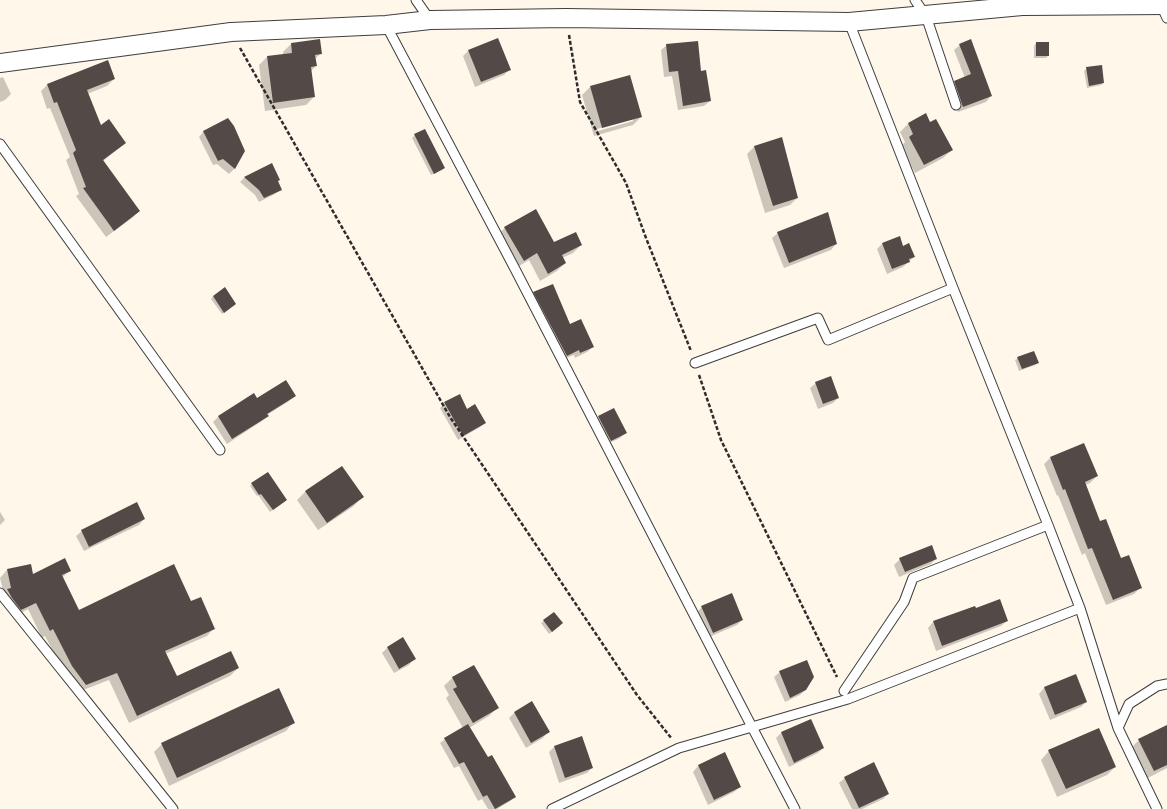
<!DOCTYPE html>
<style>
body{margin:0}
canvas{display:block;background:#fff7e9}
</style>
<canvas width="1167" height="809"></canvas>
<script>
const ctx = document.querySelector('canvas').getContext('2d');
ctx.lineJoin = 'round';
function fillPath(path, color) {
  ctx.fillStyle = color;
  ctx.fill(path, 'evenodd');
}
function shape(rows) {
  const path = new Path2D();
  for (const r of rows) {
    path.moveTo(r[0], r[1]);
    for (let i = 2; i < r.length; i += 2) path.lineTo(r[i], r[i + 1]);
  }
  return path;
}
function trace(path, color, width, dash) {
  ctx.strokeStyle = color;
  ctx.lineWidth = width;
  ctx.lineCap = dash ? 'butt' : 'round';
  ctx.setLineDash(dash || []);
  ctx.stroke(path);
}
fillPath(shape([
 [1036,43,1048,56,1046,58,1034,58,1034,46],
 [291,44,321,53,315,59,316,66,311,71,314,97,306,105,265,111,259,65,267,57,283,55,283,52],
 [667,45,701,72,710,101,704,106,678,110,672,76,664,77,661,50],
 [960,45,991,96,986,102,958,112,949,87,955,82,965,78,954,50],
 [468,51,509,70,504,75,475,87,463,56],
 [1087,68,1103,83,1101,85,1087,88,1084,71],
 [3,77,11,94,5,100,0,102,0,78],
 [114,79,107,86,87,94,100,127,125,143,102,162,139,211,132,218,106,237,76,196,79,194,66,160,70,157,50,108,47,109,41,91,48,84],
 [590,87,641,117,633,125,594,136,582,95],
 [633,119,633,121,598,131,597,129],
 [926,114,930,123,952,150,943,158,915,173,901,146,905,142,900,132,908,124],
 [204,131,244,151,234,169,229,174,217,164,213,165,199,137],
 [415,135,444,168,442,170,431,175,412,138],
 [755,146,797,198,790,205,765,213,747,154],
 [272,165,280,189,275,194,259,202,255,195,240,182,244,178],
 [505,228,554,244,581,245,573,253,562,258,565,263,557,271,540,281,529,260,516,268,497,235],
 [778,233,836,244,831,250,784,268,772,238],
 [899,237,903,247,914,257,903,267,887,274,877,249,882,244],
 [534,292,593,347,587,352,575,358,574,355,561,360,529,298],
 [213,296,235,304,222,314,211,299],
 [1018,358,1038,363,1035,365,1019,371,1015,360],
 [816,383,838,398,833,403,818,409,810,388],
 [294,396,289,401,267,415,267,416,262,421,227,444,213,422,219,416,257,399],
 [445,403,467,410,485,423,480,427,458,440,440,408],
 [614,410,626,433,620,438,605,445,593,423,599,417],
 [1050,458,1097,476,1090,483,1085,485,1100,523,1120,559,1141,587,1134,594,1106,605,1085,553,1082,555,1058,495,1057,496,1044,464],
 [341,467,362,497,354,506,318,530,297,500,305,492],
 [252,484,284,502,270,512,258,495,257,496,250,486],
 [0,512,5,520,0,525],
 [144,519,139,525,84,551,76,536,82,531],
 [936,558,931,564,899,577,894,565,900,559],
 [7,570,33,575,70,570,62,578,79,612,191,602,214,628,207,636,165,654,177,678,238,668,230,676,129,723,109,680,78,692,65,674,45,636,42,638,28,609,14,617,4,594,0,578],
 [702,607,742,620,737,625,707,638,697,612],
 [975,607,975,609,1007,621,1001,626,936,651,928,628,933,622],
 [554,613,560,626,549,634,541,623],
 [387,648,414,659,409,665,394,673,382,653],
 [473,666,497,708,489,716,469,728,487,759,515,797,510,801,497,809,488,809,482,799,478,801,459,766,454,768,440,743,445,739,463,728,446,698,449,695,444,686,452,678],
 [780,672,806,689,800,695,785,702,774,677],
 [1075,675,1086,702,1081,707,1050,720,1039,694,1044,688],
 [531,703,548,732,543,738,526,748,509,718,514,713],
 [811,720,823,748,818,753,789,767,776,738,781,733],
 [294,722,286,731,169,786,154,752,162,744],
 [1167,726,1167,768,1146,779,1131,748,1139,740],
 [582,737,592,768,587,773,559,783,549,752,554,747],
 [1049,751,1115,767,1107,775,1057,797,1041,760],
 [724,754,740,787,734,792,708,805,693,772,698,766],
 [845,778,888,794,883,799,862,809,852,809,839,783]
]), '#0003');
fillPath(shape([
 [498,38,511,70,481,82,468,50],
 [320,39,322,54,315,55,317,66,311,67,315,97,273,103,267,56,292,53,291,43],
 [971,39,992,96,963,107,954,81,971,74,959,44],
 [698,41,701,71,706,70,711,101,683,106,678,71,669,72,666,44],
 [1036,42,1049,42,1049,56,1036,56],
 [108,60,115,79,87,90,101,125,109,119,126,143,103,160,140,211,114,231,83,188,86,187,73,153,76,150,57,102,54,103,47,84],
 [1102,65,1104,83,1089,86,1086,67],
 [630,75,642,117,602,128,590,86],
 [926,113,930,122,936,119,953,150,924,165,909,137,913,134,908,123],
 [228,118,234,126,245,151,235,169,223,159,218,161,203,131],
 [425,129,445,168,434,174,414,134],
 [782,137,798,198,773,206,754,146],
 [272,163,280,180,278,181,282,190,264,198,259,190,244,177],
 [536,209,554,242,576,232,582,245,562,255,566,263,548,274,537,253,524,261,504,227],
 [828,212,837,244,789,263,777,232],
 [900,236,903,246,909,243,915,257,909,259,910,262,892,269,882,243],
 [553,284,570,324,581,319,594,347,580,353,579,350,567,356,533,292],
 [225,287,236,304,224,313,213,296],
 [1034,351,1039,363,1022,369,1017,357],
 [831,376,839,398,823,404,815,382],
 [286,380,296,396,267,414,269,416,232,439,218,416,254,393,257,398],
 [460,394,467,409,475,404,486,423,463,436,444,402],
 [614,408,627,433,611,441,598,416],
 [1084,443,1098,476,1085,482,1100,521,1106,519,1121,558,1129,555,1142,588,1113,600,1092,548,1088,549,1065,489,1063,490,1050,457],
 [342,466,364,497,327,523,305,491],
 [268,472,287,500,273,510,261,494,259,495,251,483],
 [137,502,145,519,89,547,81,530],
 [932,545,937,559,905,572,899,558],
 [65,558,71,571,62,575,79,610,174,564,191,601,201,597,215,629,165,651,177,676,231,651,239,668,137,716,117,673,86,685,72,666,53,629,50,631,36,603,21,610,12,598,7,589,11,588,7,569,31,564,33,574],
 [732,593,743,620,713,633,701,606],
 [1000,599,1008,621,942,646,933,621,975,606,976,608],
 [554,612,563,623,552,632,543,620],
 [403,637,416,659,399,669,387,647],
 [807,660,814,677,806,690,790,698,779,671],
 [474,665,499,708,473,723,453,689,457,687,452,677],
 [1076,674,1087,702,1055,715,1044,687],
 [279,688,295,723,177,778,161,743],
 [532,701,550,732,531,743,514,712],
 [811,719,824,748,794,763,781,732],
 [468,724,488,757,492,755,516,797,495,809,487,795,483,797,464,762,459,764,444,738],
 [1167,725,1167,765,1154,771,1138,739],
 [1099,728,1116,767,1066,789,1048,750],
 [582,736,593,768,565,778,554,746],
 [725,752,741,787,714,800,698,765],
 [874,762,889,794,859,808,844,777]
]), '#534a47');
const lane = shape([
 [416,0,430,20],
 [915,0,926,16,956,105],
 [1161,5,1167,18],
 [849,22,953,288,1048,525,1080,608,1118,728,1157,809],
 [386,25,515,269,752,727,848,699,1080,608],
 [0,144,220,450],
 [695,363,818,318,828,340,953,288],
 [0,593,173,809],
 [844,691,904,602,913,578,1048,525],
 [1118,728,1129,704,1157,686,1167,684],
 [552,809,679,748,752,727,795,809]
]);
const street = shape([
 [0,63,231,32,386,25,430,20,566,18,849,22,1022,6,1167,5]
]);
trace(lane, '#3e3e3e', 11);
trace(street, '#3e3e3e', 20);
trace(shape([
 [569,35,580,102,626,183,646,238,691,351],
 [240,48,450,417,637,695,672,739],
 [699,375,721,440,837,677]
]), '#2d2d2d', 2.5, [4, 2]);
trace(lane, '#fff', 9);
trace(street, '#fff', 18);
</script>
